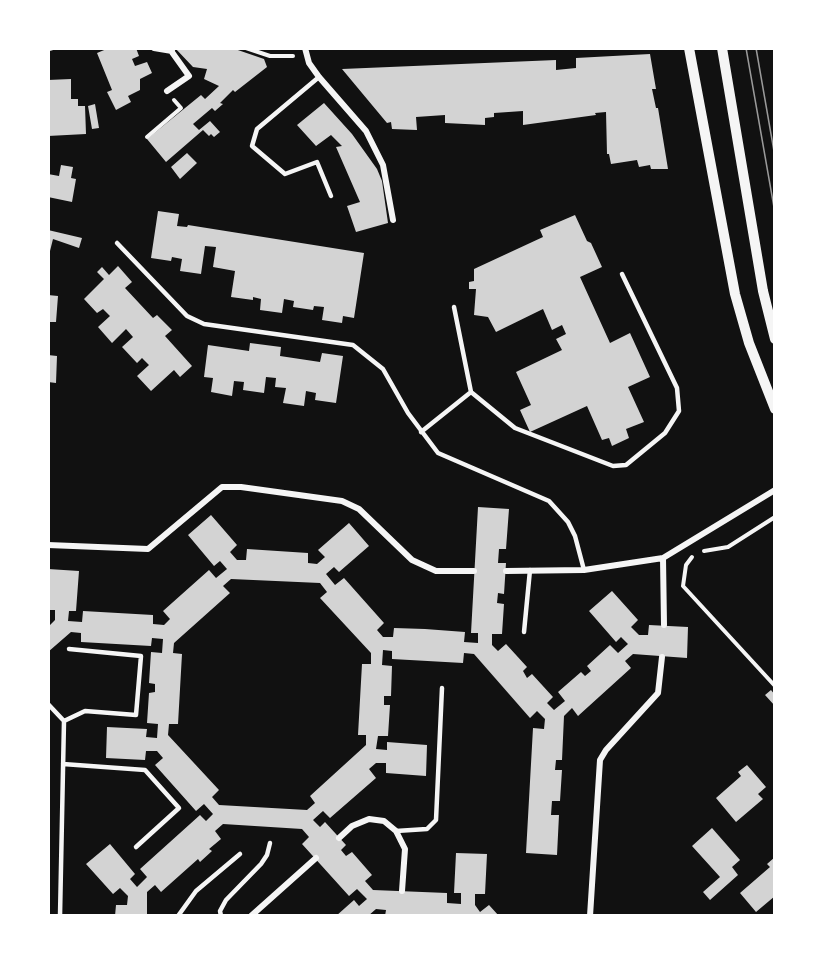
<!DOCTYPE html>
<style>
body{margin:0}
#map{position:relative;width:823px;height:964px;overflow:hidden;background:#111;font-family:Roboto,sans-serif}
canvas{display:block}
.frame{position:absolute;inset:0;border:50px solid #fff;pointer-events:none}
</style>
<div id="map">
<canvas width="823" height="964"></canvas>
<div class="frame"></div>
</div>
<script>
const ctx = document.querySelector('canvas').getContext('2d');
ctx.lineJoin = 'round';
function fillPath(path, color) {
  ctx.fillStyle = color;
  ctx.fill(path, 'evenodd');
}
function shape(rows) {
  const path = new Path2D();
  for (const r of rows) {
    path.moveTo(r[0], r[1]);
    for (let i = 2; i < r.length; i += 2) path.lineTo(r[i], r[i + 1]);
  }
  return path;
}
function trace(path, color, width, dash) {
  ctx.strokeStyle = color;
  ctx.lineWidth = width;
  ctx.lineCap = dash ? 'butt' : 'round';
  ctx.setLineDash(dash || []);
  ctx.stroke(path);
}
fillPath(shape([
 [109,48,136,48,139,56,132,59,135,66,147,62,152,73,140,79,140,90,128,96,131,102,116,110,107,92,112,90,97,53],
 [175,48,232,48,264,59,267,67,235,92,233,90,220,103,223,104,215,111,212,108,193,124,199,130,210,121,220,132,214,137,211,134,209,136,203,130,166,162,147,139,201,95,205,99,219,86,204,79,207,69,193,67],
 [650,54,656,89,652,89,656,108,658,108,668,169,651,169,650,165,639,167,637,160,611,164,609,154,607,154,606,112,595,113,596,115,523,125,523,111,494,113,494,117,485,118,485,125,445,123,445,115,416,117,417,130,392,129,391,122,387,123,342,69,556,60,556,70,576,68,576,58],
 [71,79,71,99,78,99,78,106,85,106,86,134,48,136,48,80],
 [324,103,352,134,377,169,382,181,388,223,356,232,347,206,360,202,336,147,342,146,331,135,316,146,297,125],
 [95,104,99,128,92,129,88,106],
 [187,153,197,163,180,179,171,167],
 [61,165,73,167,71,178,76,179,72,202,48,197,48,174,59,176],
 [158,211,179,214,177,226,187,227,188,225,364,253,354,318,343,316,342,323,322,320,324,307,314,306,313,310,293,307,294,301,284,299,282,313,260,310,261,299,253,297,253,300,231,297,235,271,213,267,216,247,205,246,201,274,180,271,182,259,172,257,171,261,151,258],
 [575,215,587,241,591,243,602,267,580,277,610,343,630,333,650,377,628,387,644,422,626,429,629,438,612,446,609,438,602,440,587,406,530,432,520,410,531,405,516,372,562,350,556,339,566,334,562,325,552,330,543,309,496,332,488,317,474,315,476,289,469,289,469,282,474,281,474,269,543,237,540,230],
 [48,230,82,238,79,248,53,239,48,259],
 [118,266,132,282,125,288,153,318,157,315,172,330,165,336,192,366,180,377,174,370,151,391,137,376,149,365,142,358,137,363,122,347,133,337,126,329,112,343,98,327,110,316,103,309,97,313,84,299,104,279,97,272,102,267,109,275],
 [48,295,58,296,56,322,48,322],
 [250,343,281,347,280,356,320,362,322,353,343,356,336,403,315,400,316,393,306,391,304,406,283,403,286,388,275,387,276,378,266,377,264,393,243,390,244,382,234,381,232,396,211,392,213,378,204,377,208,345,249,351],
 [48,355,57,356,56,383,48,382],
 [478,507,509,509,506,549,499,549,498,563,506,563,504,594,498,593,497,603,504,604,502,634,492,634,492,645,498,651,506,644,527,667,523,671,527,678,532,674,553,697,547,703,554,710,565,701,558,692,581,672,585,676,591,671,587,666,610,645,618,653,628,644,621,637,616,642,589,611,612,591,638,620,631,627,639,635,648,635,649,625,688,627,687,658,633,654,625,661,631,668,578,716,572,708,564,716,562,760,556,760,555,770,562,770,560,801,552,801,551,815,559,815,557,855,526,853,533,728,544,729,545,719,537,711,530,718,474,654,464,653,463,663,392,659,392,651,383,650,382,665,392,666,391,696,384,696,384,705,390,705,388,736,378,736,376,749,387,750,387,742,427,745,426,776,386,773,386,763,376,763,369,769,376,778,330,818,323,811,313,820,320,827,325,822,346,845,341,850,346,856,352,852,372,875,365,881,373,890,447,893,447,903,461,904,461,893,454,893,456,853,487,854,485,894,475,894,475,905,480,912,489,905,499,916,458,916,447,914,447,916,385,916,386,910,376,909,368,916,336,916,354,900,359,906,367,899,357,889,349,896,302,844,309,837,302,829,223,824,215,831,221,839,209,849,212,851,200,862,198,859,161,892,155,885,147,892,147,916,115,916,116,905,127,905,128,896,120,888,113,894,86,864,110,844,135,874,130,879,137,887,147,877,140,869,200,815,206,821,213,814,204,804,196,811,155,765,163,758,157,751,146,751,145,760,106,758,107,727,147,729,146,737,157,738,158,724,147,723,149,693,155,692,155,684,149,683,151,652,162,653,163,639,152,638,151,646,81,642,81,633,71,632,48,652,48,627,55,620,55,610,48,610,48,569,79,571,76,611,69,611,68,621,82,622,83,611,153,615,153,624,164,625,170,619,163,611,209,570,216,578,227,569,220,561,214,566,188,535,211,515,237,545,230,552,237,560,246,560,247,549,308,553,308,563,317,564,325,557,318,550,349,523,369,546,339,572,334,567,326,574,335,585,344,578,384,623,377,630,383,637,393,637,394,628,425,629,465,632,464,642,478,643,478,633,471,633],
 [231,579,320,583,327,592,320,598,371,653,371,664,362,664,358,735,366,735,366,745,310,796,315,803,307,810,219,805,212,797,219,790,168,735,169,724,178,724,182,654,173,653,174,643,230,593,223,586],
 [771,690,775,695,775,706,765,695],
 [747,765,766,787,758,794,763,799,736,822,716,798,741,776,738,772],
 [712,828,740,860,732,867,738,875,710,900,703,892,720,877,692,846],
 [775,857,775,896,756,912,740,893,770,867,767,864]
]), '#d3d3d3');
trace(shape([
 [246,48,270,56,293,56],
 [147,137,181,108,174,100],
 [704,551,728,547,775,517],
 [692,557,686,565,683,586,775,686]
]), '#f5f5f5', 4);
trace(shape([
 [48,49,52,48],
 [319,77,257,129,252,146,285,174,317,162,331,196],
 [117,243,187,316,204,324,353,345,383,369,408,413,438,453,549,501,568,522,575,536,584,570],
 [471,392,515,428,613,466,626,465,665,433,679,411,677,388,622,274],
 [421,432,471,392,454,307],
 [524,632,530,570],
 [48,704,64,721,60,916],
 [64,721,85,711,136,715,141,656,69,649],
 [63,764,145,770,179,808,136,847],
 [396,831,427,829,436,820,442,688],
 [178,916,196,891,240,854],
 [221,916,220,911,226,900,261,864,267,855,270,843]
]), '#f5f5f5', 4.5);
trace(shape([
 [154,48,172,51],
 [305,48,309,63,319,77,366,131,383,165,393,220],
 [167,91,189,76,169,48],
 [48,545,148,549,222,487,241,487,342,501,359,509,412,560,436,571,474,571],
 [663,558,664,625],
 [506,571,584,570,663,558,775,490],
 [339,838,352,826,369,819,384,821,396,831,405,849,402,891],
 [251,916,316,858],
 [590,916,600,760,606,750,658,693,662,657]
]), '#f5f5f5', 6);
trace(shape([
 [689,48,735,294,749,343,775,409],
 [722,48,763,291,775,339]
]), '#f5f5f5', 10);
trace(shape([
 [746,48,775,213],
 [756,48,775,157]
]), '#9a9a9a', 1.5);
</script>
